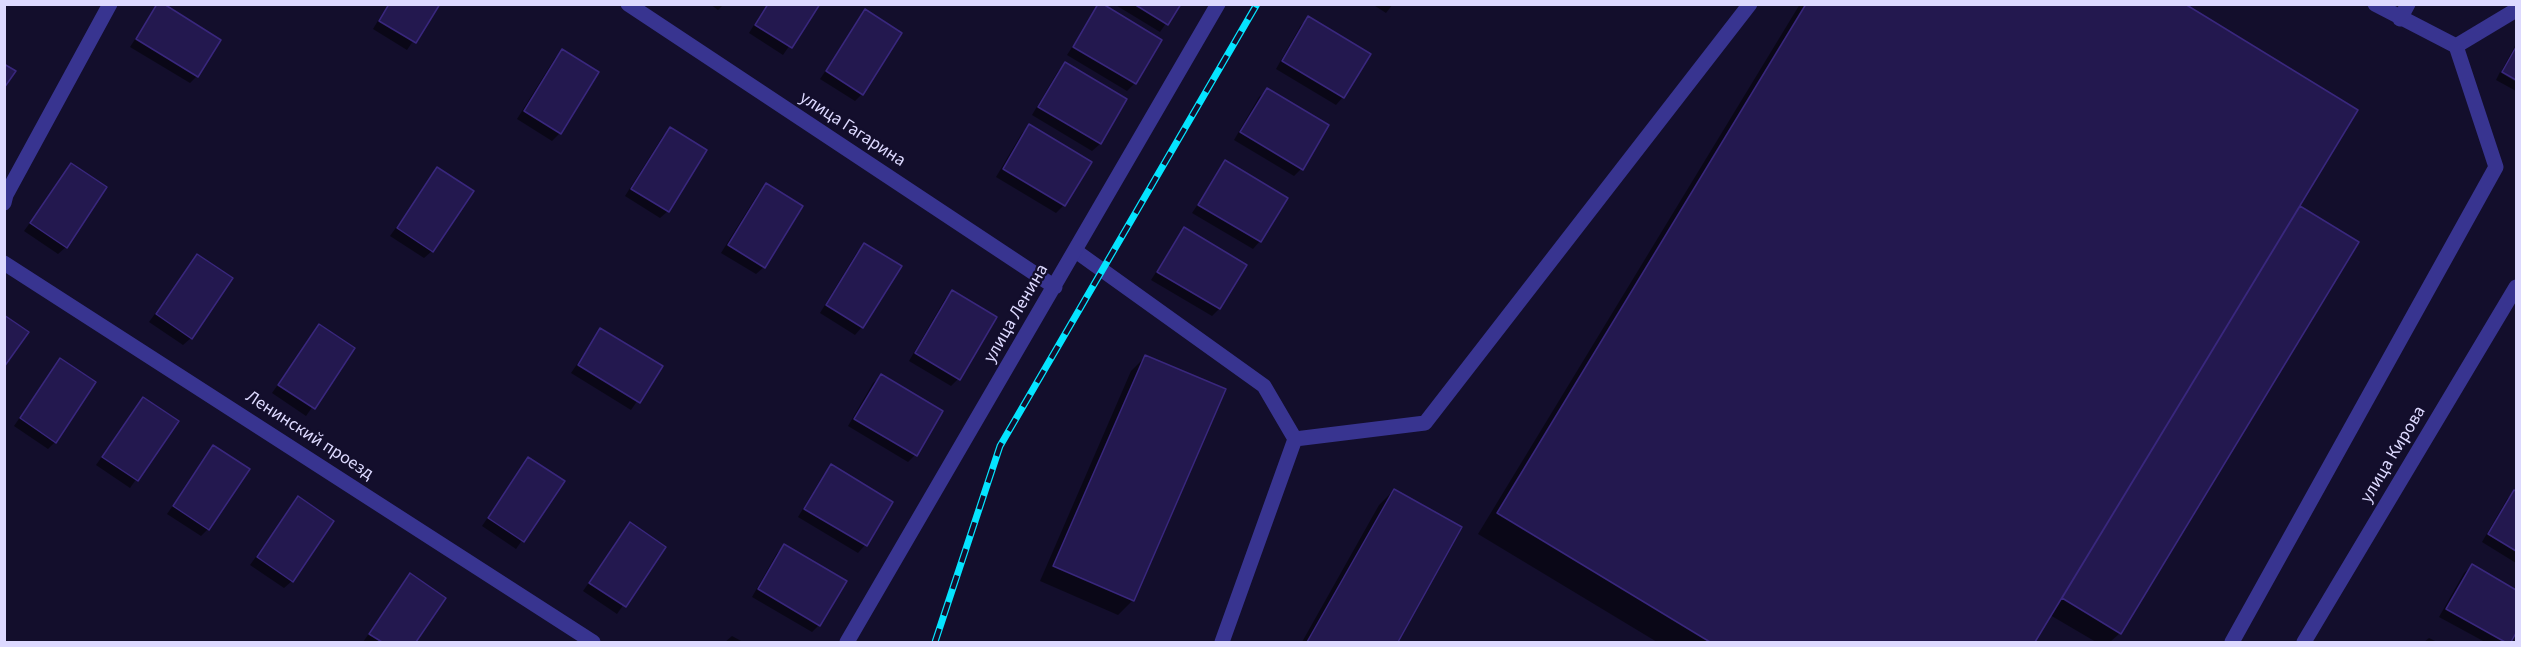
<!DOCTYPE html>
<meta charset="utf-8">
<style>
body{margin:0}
#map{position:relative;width:2521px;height:647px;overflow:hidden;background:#130e2c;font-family:"Source Sans 3",sans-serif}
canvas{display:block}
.frame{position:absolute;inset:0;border:6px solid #ddd9ff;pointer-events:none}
</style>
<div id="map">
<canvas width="2521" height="647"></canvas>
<div class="frame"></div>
</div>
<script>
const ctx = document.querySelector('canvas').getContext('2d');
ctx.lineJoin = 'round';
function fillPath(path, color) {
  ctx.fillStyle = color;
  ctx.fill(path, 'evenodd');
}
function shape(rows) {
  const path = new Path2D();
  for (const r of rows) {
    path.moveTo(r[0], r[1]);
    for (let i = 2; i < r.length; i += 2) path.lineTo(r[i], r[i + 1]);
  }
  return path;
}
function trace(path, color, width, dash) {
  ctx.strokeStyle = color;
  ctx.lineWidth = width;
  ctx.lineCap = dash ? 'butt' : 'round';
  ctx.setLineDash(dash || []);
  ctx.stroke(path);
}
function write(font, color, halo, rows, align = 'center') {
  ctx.font = font + ' "Source Sans 3",sans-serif';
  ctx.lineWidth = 4.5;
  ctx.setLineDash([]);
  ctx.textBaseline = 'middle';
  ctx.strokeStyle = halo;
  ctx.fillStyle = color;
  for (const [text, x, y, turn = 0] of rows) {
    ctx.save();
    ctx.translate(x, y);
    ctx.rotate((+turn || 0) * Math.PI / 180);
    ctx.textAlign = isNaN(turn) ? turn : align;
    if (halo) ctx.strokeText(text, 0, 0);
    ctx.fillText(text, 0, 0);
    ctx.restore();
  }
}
fillPath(shape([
 [158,4,197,76,190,83,130,47],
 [388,4,438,4,407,50,373,29],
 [710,4,724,4,718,10],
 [767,4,818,4,783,55,749,33],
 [1100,4,1160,40,1135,83,1127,91,1067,55],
 [1114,4,1179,4,1160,32],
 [1372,4,1393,4,1386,13],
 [1800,4,2182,4,2295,212,2300,208,2357,242,2119,634,2110,642,2096,642,2050,615,2033,642,1657,642,1478,534],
 [866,11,862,94,855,101,820,79],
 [1309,18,1343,97,1336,105,1276,69,1301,25],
 [2516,44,2516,78,2502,70],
 [562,51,597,73,560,133,552,141,517,119,555,58],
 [1065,64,1125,100,1100,144,1092,151,1032,115,1058,71],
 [2500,72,2516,82,2516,91,2496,80],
 [1267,90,1301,169,1294,176,1234,140,1259,97],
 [1029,126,1064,205,1056,213,996,177,1022,133],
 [670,129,668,211,660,218,625,196,663,136],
 [1226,162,1260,241,1253,249,1192,213],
 [72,165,66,247,58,254,24,231],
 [438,169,432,251,424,258,390,236],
 [766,185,764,267,756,274,721,253,759,192],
 [1184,229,1245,265,1219,309,1212,316,1151,280],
 [865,245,862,327,855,335,820,313,857,252],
 [197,256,191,338,183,345,149,322],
 [952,292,958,379,951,386,909,361,945,299],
 [319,326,353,349,306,416,272,393],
 [600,330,661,366,631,410,571,373],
 [1146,356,1224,390,1132,601,1118,615,1040,581,1131,371],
 [60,359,55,442,48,449,14,426],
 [881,376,941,412,915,455,908,462,848,426,873,383],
 [143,399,177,421,130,488,96,465],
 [214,447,208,529,201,536,167,514],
 [528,459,563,482,516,549,482,526],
 [831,466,891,502,865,545,858,553,798,517,824,474],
 [1394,490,1460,528,1396,642,1302,642,1379,505],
 [2515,491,2516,493,2516,563,2482,542,2507,499],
 [298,498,292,581,284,588,250,565],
 [630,524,664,547,617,614,583,591],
 [784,546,819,625,812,632,752,597,777,553],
 [2472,566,2516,591,2516,630,2509,642,2485,642,2439,617,2464,573],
 [410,575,444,598,414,642,363,642],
 [732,636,743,642,725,642],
 [2429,638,2437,642,2424,642]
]), '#0007');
const building = shape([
 [157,4,164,4,221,40,198,77,136,39,157,4],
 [389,4,440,4,416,43,379,21,389,4],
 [768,4,820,4,792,48,755,25,768,4],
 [1098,4,1103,4,1162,40,1136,84,1073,47,1098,4],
 [1134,4,1181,4,1168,25,1134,4],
 [1806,4,2185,4,2358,110,2035,642,1710,642,1497,513,1806,4],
 [865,9,902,33,863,95,826,71,865,9],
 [1308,16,1371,54,1344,98,1282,61,1308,16],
 [2516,47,2516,80,2502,72,2516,47],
 [562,49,599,72,561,134,524,111,562,49],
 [1065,62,1127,99,1101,144,1038,107,1065,62],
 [4,64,16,71,4,88,4,64],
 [1267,88,1329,125,1303,170,1240,132,1267,88],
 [1029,124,1092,162,1065,206,1003,169,1029,124],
 [670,127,707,150,669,212,631,189,670,127],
 [1225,160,1288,198,1261,242,1198,205,1225,160],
 [71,163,107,187,67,248,30,223,71,163],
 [437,167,474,191,433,252,397,228,437,167],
 [766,183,803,206,765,268,728,245,766,183],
 [2300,206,2359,242,2121,634,2062,598,2300,206],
 [1184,227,1247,265,1220,309,1157,272,1184,227],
 [864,243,902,266,863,328,826,305,864,243],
 [197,254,233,278,192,339,156,314,197,254],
 [952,290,997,317,960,380,915,353,952,290],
 [4,315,29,332,4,367,4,315],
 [319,324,355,348,315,409,278,385,319,324],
 [600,328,663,366,640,403,578,365,600,328],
 [1145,355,1226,389,1134,601,1053,566,1145,355],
 [60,358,96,382,56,443,20,418,60,358],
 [881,374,943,411,917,456,854,419,881,374],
 [143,397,179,421,138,481,102,457,143,397],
 [213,445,250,469,209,530,173,506,213,445],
 [528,457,565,481,524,542,488,518,528,457],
 [831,464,893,502,867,546,804,509,831,464],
 [1394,489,1462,527,1398,642,1307,642,1394,489],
 [2514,490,2516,491,2516,551,2488,534,2514,490],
 [298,496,334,521,293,582,257,557,298,496],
 [630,522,666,547,626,607,589,583,630,522],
 [784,544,847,581,820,626,758,589,784,544],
 [2472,564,2516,590,2516,633,2511,642,2505,642,2446,609,2472,564],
 [410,573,446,598,416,642,382,642,369,634,410,573]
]);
fillPath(building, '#23184f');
trace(building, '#39277d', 1.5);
trace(shape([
 [2400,19,2408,4],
 [2456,46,2516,10],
 [1077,252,1264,386,1295,439,1222,642],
 [1295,439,1425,423,1750,4],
 [2232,642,2496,167,2456,46,2375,4]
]), '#383490', 15);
trace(shape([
 [628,4,1055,287],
 [4,203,6,195,110,4],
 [4,263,593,642],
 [847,642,1218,4]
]), '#383490', 15);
trace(shape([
 [2304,642,2516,287]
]), '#383490', 15);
const rail = shape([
 [935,642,1000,446,1257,4]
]);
trace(rail, '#05e4ff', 7);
trace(rail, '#130e2c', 4.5, [14]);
write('18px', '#ddd9ff', '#130e2c', [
 ["улица Гагарина",852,130,33],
 ["улица Ленина",1017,314,-60],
 ["Ленинский проезд",309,436,33],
 ["улица Кирова",2394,455,-59]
]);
</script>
